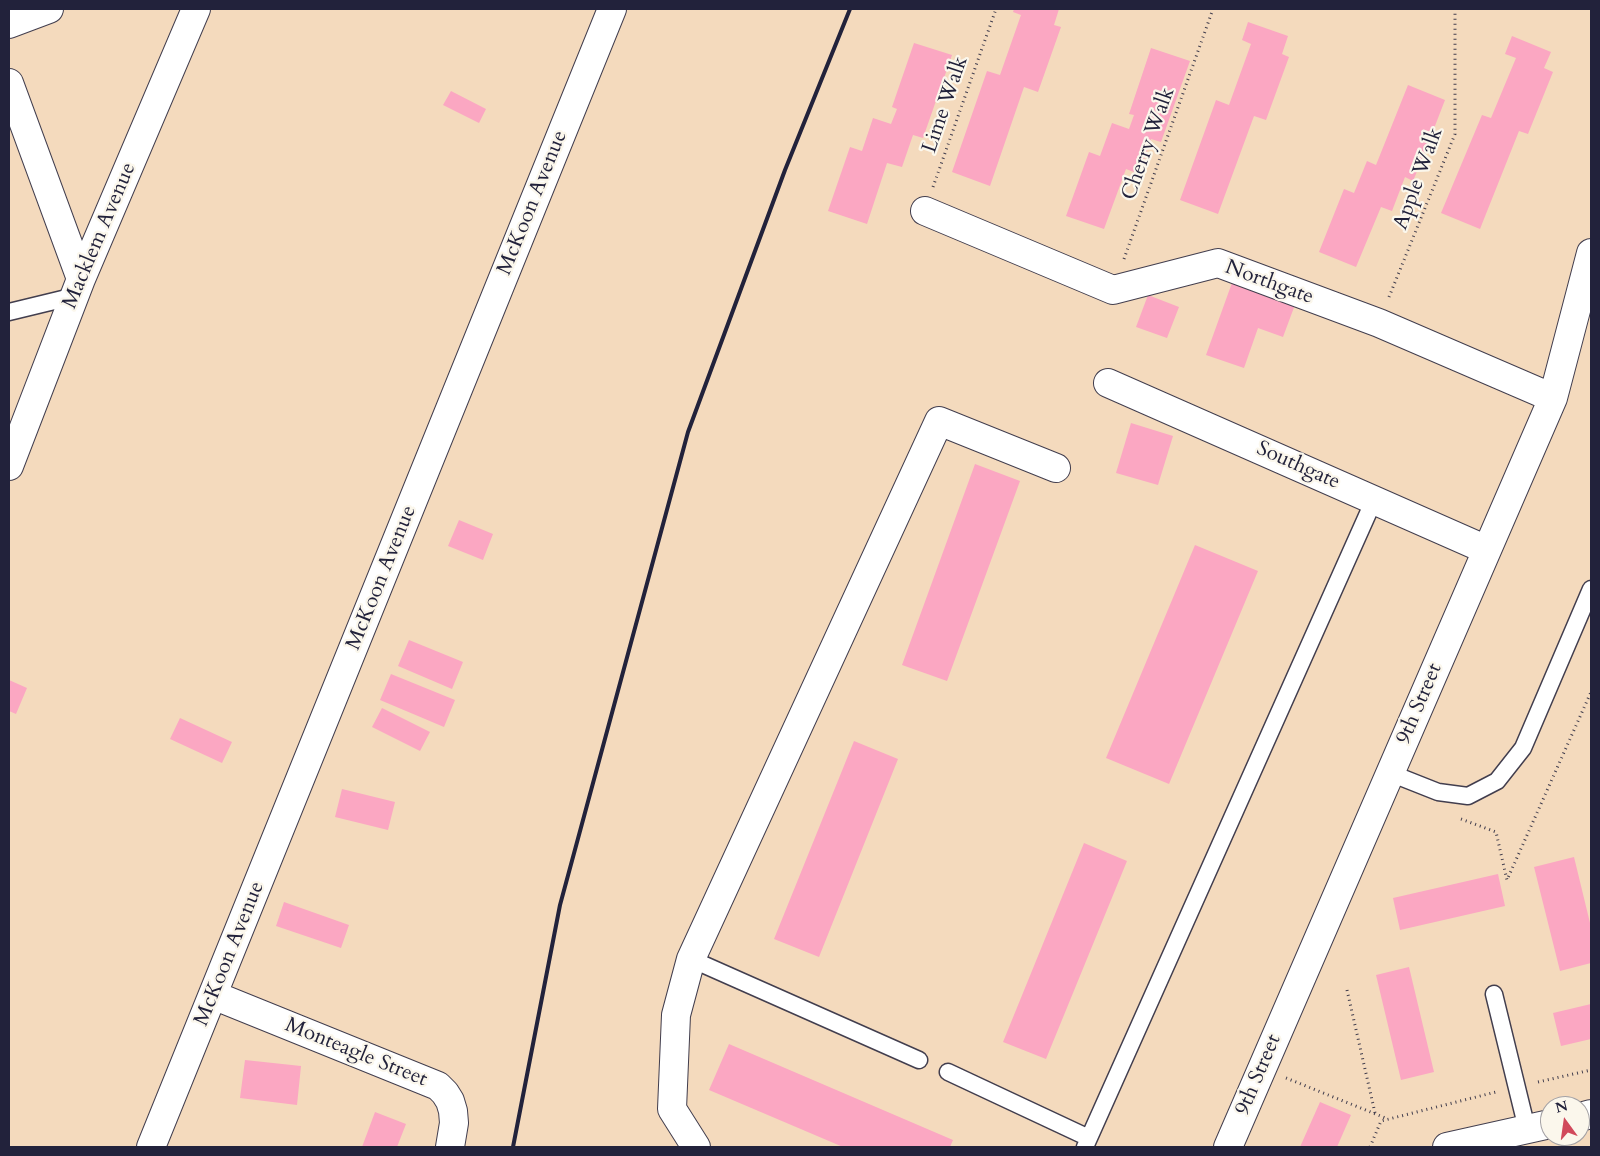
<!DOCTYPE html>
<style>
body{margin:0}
#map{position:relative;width:1600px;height:1156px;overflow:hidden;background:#f4dabd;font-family:Cardo,serif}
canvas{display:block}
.frame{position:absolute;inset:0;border:10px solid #22223b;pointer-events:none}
.north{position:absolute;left:1540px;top:1096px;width:50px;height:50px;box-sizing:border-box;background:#fbf7ec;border:1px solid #a4a2a5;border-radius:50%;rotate:346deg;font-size:14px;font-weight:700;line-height:20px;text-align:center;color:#22223b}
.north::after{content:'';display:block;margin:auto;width:18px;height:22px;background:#d1495b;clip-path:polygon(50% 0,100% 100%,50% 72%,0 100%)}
</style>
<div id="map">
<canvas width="1600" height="1156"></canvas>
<div class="frame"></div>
<div class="north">N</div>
</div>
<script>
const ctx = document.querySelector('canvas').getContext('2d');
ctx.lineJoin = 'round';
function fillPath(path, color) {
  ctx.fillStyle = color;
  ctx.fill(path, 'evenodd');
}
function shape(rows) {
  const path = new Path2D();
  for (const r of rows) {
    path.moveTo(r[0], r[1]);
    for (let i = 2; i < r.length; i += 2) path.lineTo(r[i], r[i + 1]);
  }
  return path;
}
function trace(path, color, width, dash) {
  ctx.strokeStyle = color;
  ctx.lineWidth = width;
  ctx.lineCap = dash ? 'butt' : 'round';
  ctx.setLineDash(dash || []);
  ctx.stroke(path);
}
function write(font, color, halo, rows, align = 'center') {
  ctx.font = font + ' Cardo,serif';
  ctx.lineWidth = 4.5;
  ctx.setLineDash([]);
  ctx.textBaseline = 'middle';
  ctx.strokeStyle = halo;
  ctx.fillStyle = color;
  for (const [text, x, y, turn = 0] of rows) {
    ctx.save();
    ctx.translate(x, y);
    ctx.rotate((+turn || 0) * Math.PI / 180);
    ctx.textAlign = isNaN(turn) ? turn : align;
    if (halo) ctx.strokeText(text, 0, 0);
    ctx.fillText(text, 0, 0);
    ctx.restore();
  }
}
fillPath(shape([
 [1014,9,1059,9,1054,25,1061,27,1038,92,1024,87,990,186,952,172,987,71,1000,75,1021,15,1013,12],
 [1248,22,1288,36,1282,54,1289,57,1266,120,1254,116,1218,214,1180,200,1216,100,1229,105,1251,44,1242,40],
 [1512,36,1551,52,1544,68,1553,72,1528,134,1519,131,1480,229,1441,213,1482,115,1491,118,1516,58,1505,54],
 [914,43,952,55,923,138,913,135,902,167,887,163,867,224,828,211,850,147,862,151,873,118,891,124,897,109,892,107],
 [1151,48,1190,61,1161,142,1151,139,1139,174,1126,169,1104,229,1066,216,1089,152,1100,156,1112,123,1129,129,1134,115,1129,114],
 [1408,85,1445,100,1433,131,1434,131,1413,181,1405,177,1392,211,1381,207,1356,267,1319,252,1344,189,1354,193,1367,161,1376,165],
 [451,91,486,109,479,123,443,105],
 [1233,280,1296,302,1283,337,1258,328,1244,368,1206,355],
 [1148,295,1179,307,1167,338,1136,327],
 [1131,423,1173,436,1158,485,1116,473],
 [975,464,1020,481,947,681,902,665],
 [459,520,493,534,483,560,448,546],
 [1195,545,1258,571,1169,784,1106,758],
 [409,640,463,662,452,689,398,666],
 [391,674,455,700,444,727,380,700],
 [9,680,27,688,16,714,9,711],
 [382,708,430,732,420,751,372,727],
 [180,718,232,742,222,763,170,739],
 [854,741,898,759,819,957,774,939],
 [342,789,395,802,388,830,335,817],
 [1084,843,1127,861,1046,1059,1003,1042],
 [1574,857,1591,927,1591,963,1560,971,1534,867],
 [1498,874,1505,906,1400,930,1393,898],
 [284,902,349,925,341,948,276,926],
 [1409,967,1434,1072,1401,1080,1376,975],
 [1591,1004,1591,1039,1561,1046,1553,1013],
 [729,1044,953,1140,950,1147,843,1147,709,1090],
 [245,1060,301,1066,297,1105,240,1098],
 [1320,1102,1351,1115,1337,1147,1300,1147],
 [375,1112,406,1124,397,1147,362,1147]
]), '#fba7c2');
const lane = shape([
 [9,312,75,296],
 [1390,773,1438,792,1468,796,1497,781,1523,748,1591,589],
 [691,959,919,1060],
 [1494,994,1527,1129],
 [948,1072,1089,1138],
 [1085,1147,1374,500]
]);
const street = shape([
 [9,24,49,9],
 [9,83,81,279],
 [925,211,1113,290,1218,263,1379,323,1553,398],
 [1108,383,1487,550],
 [9,466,81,279,196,9],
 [213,995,438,1086,445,1093,450,1101,453,1111,454,1123,450,1147],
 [1580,1117,1591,1114],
 [151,1147,612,9],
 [696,1147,672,1109,676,1015,691,959,939,421,1056,468],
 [1228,1147,1553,398,1591,253],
 [1447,1147,1550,1124]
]);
trace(lane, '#423e4e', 19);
trace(street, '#423e4e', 30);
trace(shape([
 [933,187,996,9],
 [1124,259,1213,9],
 [1389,297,1455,134,1455,9],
 [1461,819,1496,832,1507,880,1591,692],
 [1347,990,1375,1113],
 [1286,1078,1388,1119],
 [1538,1082,1591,1070],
 [1370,1147,1381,1121,1496,1092]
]), '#423e4e', 3, [1, 4]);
trace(lane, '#fff', 16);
trace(street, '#fff', 28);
trace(shape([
 [513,1147,560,905,688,432,785,170,850,9]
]), '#22223b', 4);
write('21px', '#22223b', '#fbf7ec', [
 ["Lime Walk",946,105,-71],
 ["Cherry Walk",1149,144,-70],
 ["Apple Walk",1419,179,-70],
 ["McKoon Avenue",533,203,-68],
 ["Macklem Avenue",100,236,-67],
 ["Northgate",1269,283,20],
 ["Southgate",1298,466,24],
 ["McKoon Avenue",382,578,-68],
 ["9th Street",1420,704,-67],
 ["McKoon Avenue",230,954,-68],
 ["Monteagle Street",356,1053,22],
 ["9th Street",1259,1075,-67]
]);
</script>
